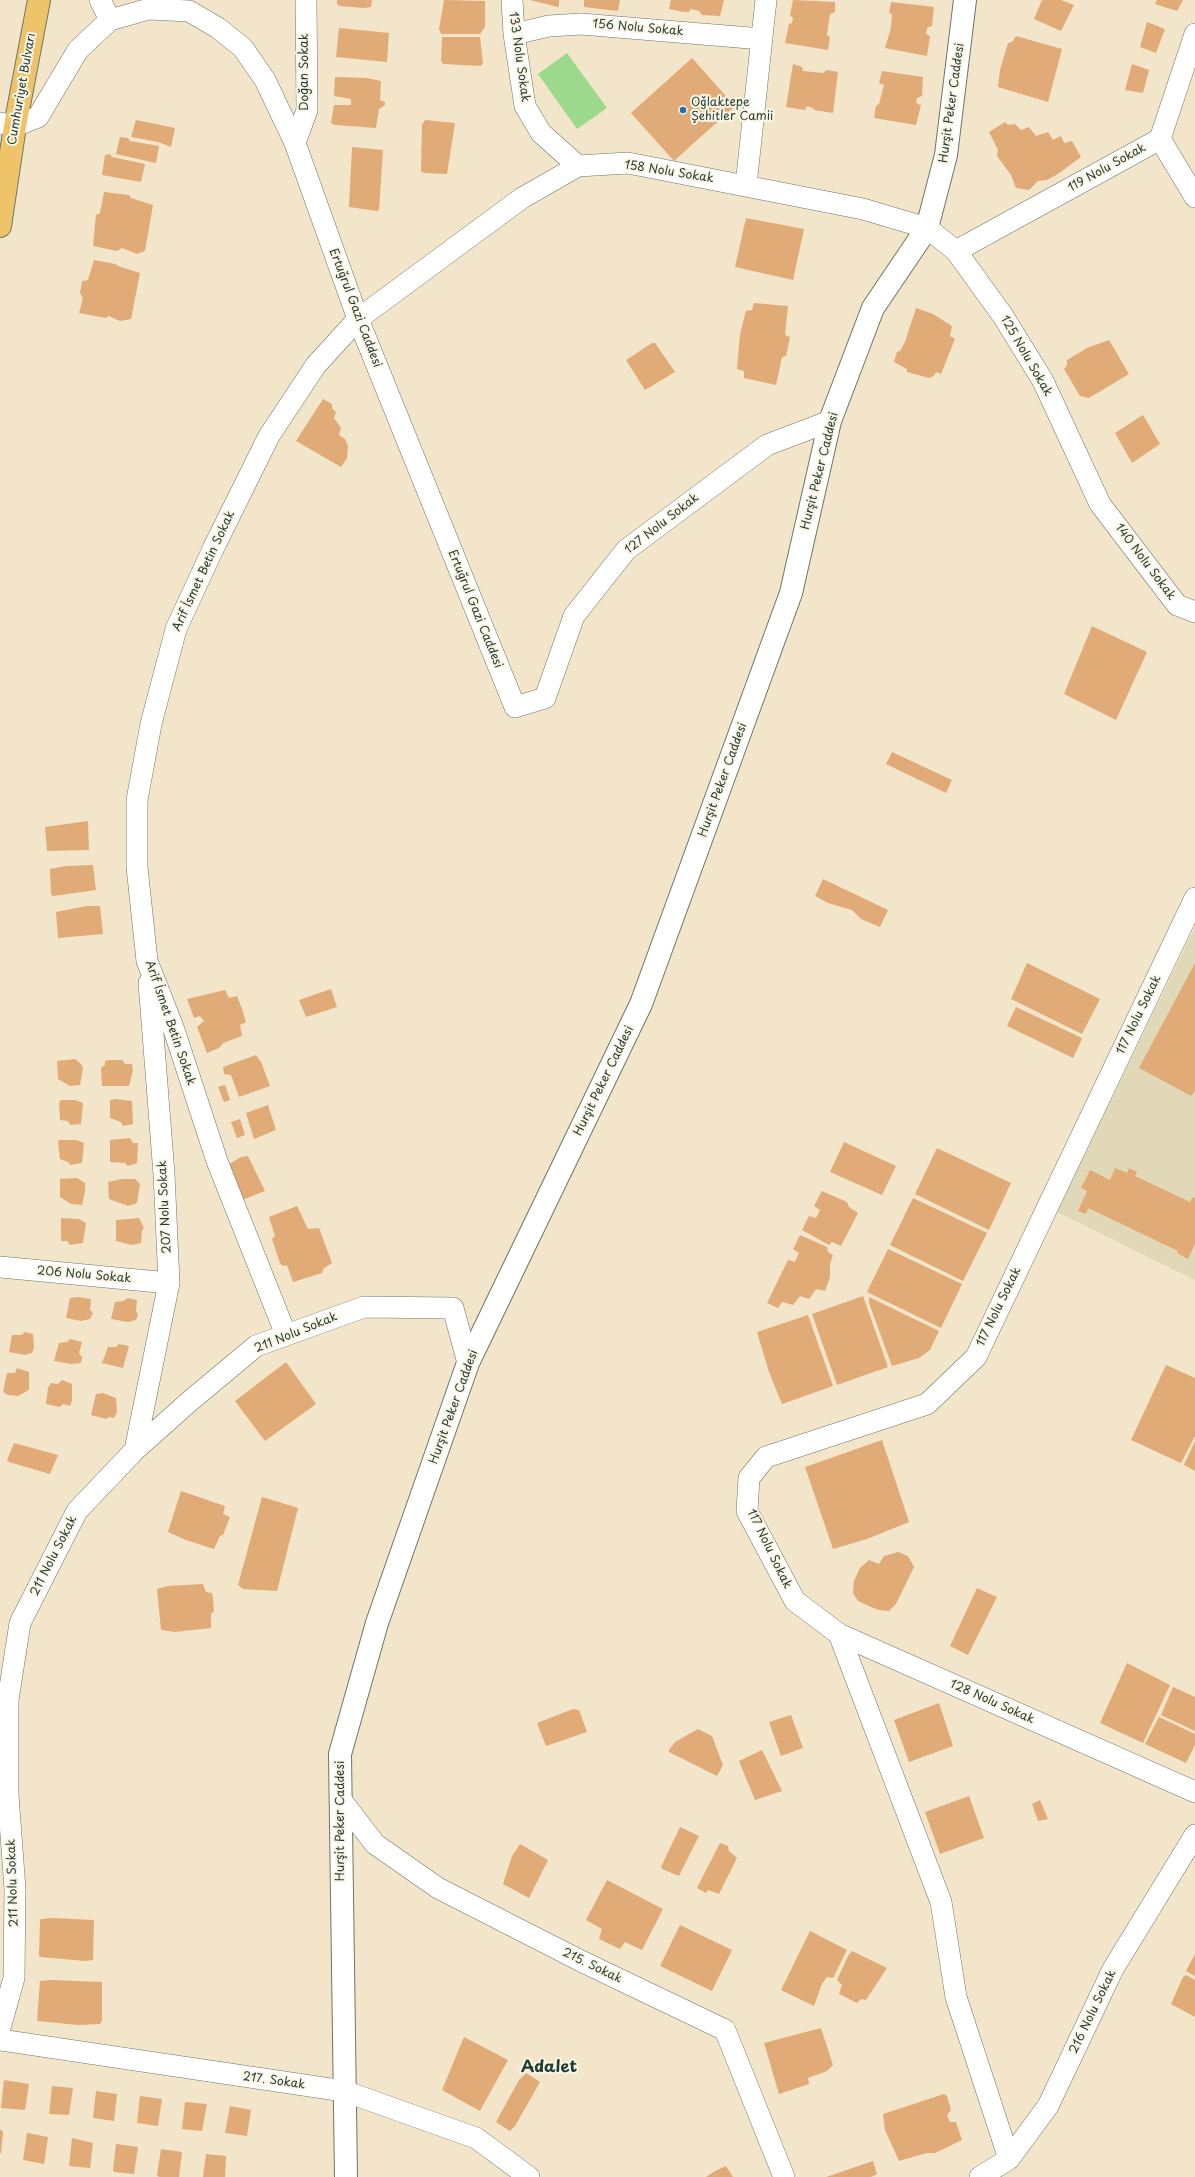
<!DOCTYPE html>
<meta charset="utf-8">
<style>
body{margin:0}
canvas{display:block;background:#f2e5c9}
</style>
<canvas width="1195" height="2177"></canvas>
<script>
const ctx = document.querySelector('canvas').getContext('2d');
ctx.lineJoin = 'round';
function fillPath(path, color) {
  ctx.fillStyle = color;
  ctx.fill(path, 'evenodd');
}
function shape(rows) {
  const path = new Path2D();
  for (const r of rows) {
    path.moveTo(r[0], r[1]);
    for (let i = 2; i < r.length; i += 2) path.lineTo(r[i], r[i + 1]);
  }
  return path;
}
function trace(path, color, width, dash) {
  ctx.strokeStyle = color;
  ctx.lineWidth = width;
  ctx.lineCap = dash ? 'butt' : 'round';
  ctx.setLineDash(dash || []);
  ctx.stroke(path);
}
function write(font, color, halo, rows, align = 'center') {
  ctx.font = font + ' "Playpen Sans",sans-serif';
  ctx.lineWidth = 4;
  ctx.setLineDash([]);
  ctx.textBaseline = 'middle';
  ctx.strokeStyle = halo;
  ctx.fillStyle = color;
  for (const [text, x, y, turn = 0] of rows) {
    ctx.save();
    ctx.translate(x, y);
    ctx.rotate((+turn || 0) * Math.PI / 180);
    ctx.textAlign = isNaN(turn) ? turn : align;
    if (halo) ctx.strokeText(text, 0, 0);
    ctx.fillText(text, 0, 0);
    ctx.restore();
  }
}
fillPath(shape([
 [1195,927,1195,1280,1057,1212]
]), '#e0d8b7');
fillPath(shape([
 [567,53,607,108,577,129,538,74]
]), '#9dd98d');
fillPath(shape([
 [337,0,372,0,371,7,364,8,340,6,337,4],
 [444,0,485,1,485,27,480,34,441,34,439,29],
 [530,0,559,0,559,6,558,7],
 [584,0,620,0,618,11,584,7],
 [671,0,724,0,720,16,702,15,699,11,691,9,689,12,684,12,669,9],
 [793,0,835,2,835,12,830,14,827,35,830,37,828,50,785,43,789,24,792,23,793,18,790,15],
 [1042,0,1061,0,1074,5,1061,31,1034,19],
 [1157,0,1183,0,1177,11,1155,4],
 [891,2,934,7,932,26,927,28,926,34,930,36,927,56,885,48,891,28,892,14,889,13],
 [1147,22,1165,29,1156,53,1140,47],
 [339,28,389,33,387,62,336,57],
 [1016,36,1062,49,1048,102,998,87,1000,70,1008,43,1012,42],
 [442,37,480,37,483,63,481,66,443,64,441,61],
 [692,58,735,106,674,161,631,113],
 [793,64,802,67,803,71,823,73,827,70,838,72,833,113,814,110,813,108,807,106,805,110,786,107],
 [1132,64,1149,70,1143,93,1125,90],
 [882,71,923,77,922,96,917,98,916,103,921,105,916,125,874,118,876,106,879,104,884,85,879,83],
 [335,77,367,78,381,81,380,100,385,102,385,105,379,109,376,128,335,125,331,123,334,105,351,105,351,99,334,96],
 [136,120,175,128,171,147,158,142,131,137],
 [425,120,455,123,447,174,424,173,421,171,422,125],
 [1005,122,1008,125,1015,124,1021,130,1029,127,1036,136,1048,132,1053,140,1061,136,1064,143,1072,141,1081,157,1058,174,1047,180,1038,181,1029,190,1016,188,1011,175,997,156,998,150,989,132],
 [120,137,128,138,130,141,159,146,156,163,116,154],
 [352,147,383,150,379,210,377,211,349,207],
 [110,154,112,157,145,164,141,182,102,175,105,155],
 [104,192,129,195,131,198,153,205,145,251,137,254,122,248,117,251,93,246,96,215,100,213],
 [746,218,804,229,793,280,735,267],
 [94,260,115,264,118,266,140,273,131,319,120,321,109,316,106,318,79,313,83,298,80,293,82,281,88,280],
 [754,303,788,306,785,335,790,337,786,356,782,357,776,385,744,378,744,371,737,369,740,334,746,311,752,310],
 [916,308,933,314,952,326,950,336,955,339,941,374,936,372,934,376,929,378,907,372,907,369,894,362,897,352,900,351,905,342],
 [1109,340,1129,374,1089,398,1080,396,1064,369,1067,365,1067,360,1087,348],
 [652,343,655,343,675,372,645,390,626,360],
 [323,399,332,404,332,408,336,412,334,418,341,428,339,435,345,439,348,446,347,458,341,467,296,441],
 [1143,415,1160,444,1132,463,1115,433],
 [1092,626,1147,652,1116,720,1064,694],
 [892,752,952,780,946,793,886,764],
 [88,821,89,850,47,851,45,827],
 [93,865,96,890,53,896,51,894,50,869,66,866],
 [823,879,888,910,880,927,861,919,852,910,828,903,815,896],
 [87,906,100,906,103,934,58,938,56,912],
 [1027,963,1100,999,1082,1034,1011,999],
 [1195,963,1195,1091,1191,1096,1139,1068],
 [331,989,337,1007,306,1017,299,1000],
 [225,990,229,998,237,996,242,1009,246,1022,240,1025,242,1036,223,1043,219,1048,207,1053,197,1027,204,1021,200,1016,194,1018,187,999],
 [1016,1007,1080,1037,1082,1039,1073,1058,1007,1026],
 [256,1055,261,1062,270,1086,239,1097,231,1075,224,1074,223,1067],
 [75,1059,81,1064,83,1068,80,1085,70,1086,58,1079,57,1061],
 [110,1060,122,1060,125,1064,132,1064,133,1070,129,1086,102,1086,101,1068,105,1065,105,1061],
 [225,1085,230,1100,224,1102,218,1087],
 [116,1099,132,1101,133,1124,123,1126,121,1122,110,1118,110,1100],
 [61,1100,75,1100,83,1103,81,1124,71,1125,67,1121,60,1120,59,1103],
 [268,1105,276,1130,254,1139,246,1113],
 [240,1119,245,1135,237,1138,231,1122],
 [130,1138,133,1143,138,1143,137,1163,128,1166,125,1163,110,1162,110,1140],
 [59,1140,76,1140,84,1143,82,1163,70,1165,68,1162,60,1159,58,1143],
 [844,1142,896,1166,882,1195,830,1172],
 [937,1148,1011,1183,989,1230,915,1194],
 [248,1156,265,1191,240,1201,226,1166,241,1157],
 [1115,1168,1127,1173,1129,1168,1137,1172,1135,1176,1190,1202,1193,1197,1195,1198,1195,1244,1188,1259,1177,1253,1178,1251,1088,1208,1086,1214,1078,1211,1087,1191,1081,1188,1090,1170,1110,1180],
 [77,1178,85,1183,85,1192,82,1205,71,1204,60,1197,60,1179],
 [122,1179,135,1179,140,1184,137,1203,128,1206,109,1199,108,1182],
 [822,1191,847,1202,849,1207,858,1213,841,1246,832,1242,829,1245,802,1230,809,1216,816,1218,820,1210,814,1206],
 [913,1198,987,1233,963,1281,890,1245],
 [297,1206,308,1229,319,1228,332,1263,324,1268,322,1273,293,1282,287,1265,283,1266,280,1263,272,1239,275,1236,269,1217],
 [61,1218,79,1219,86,1223,83,1243,70,1245,67,1241,61,1241],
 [139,1218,144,1228,142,1230,141,1243,132,1245,116,1241,116,1220],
 [800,1235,827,1247,828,1252,833,1255,830,1264,830,1277,825,1291,816,1289,809,1299,800,1296,793,1305,782,1302,778,1308,767,1303,788,1260,795,1262,799,1253,793,1249],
 [888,1249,962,1284,941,1328,867,1292],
 [863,1296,888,1367,837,1385,812,1314],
 [78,1297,91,1299,90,1310,93,1313,90,1319,81,1321,66,1318,70,1298],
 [869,1297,939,1331,930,1350,919,1358,892,1366,869,1303],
 [128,1298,137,1300,136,1311,138,1314,136,1320,128,1322,111,1319,115,1302,123,1301],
 [808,1315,833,1386,782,1404,769,1372,757,1332],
 [25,1332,33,1334,34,1348,32,1353,25,1355,9,1352,12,1335,21,1335],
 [70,1339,82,1342,79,1353,82,1357,81,1363,71,1364,54,1361,59,1343,67,1342],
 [119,1344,129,1346,123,1368,102,1363,108,1347,116,1347],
 [286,1362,316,1404,265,1441,235,1401],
 [1166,1365,1195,1378,1195,1436,1181,1463,1131,1440],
 [17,1368,29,1372,29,1390,18,1396,8,1395,3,1392,7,1373,15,1373],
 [62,1380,72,1384,72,1401,70,1406,63,1404,60,1407,46,1404,48,1388,51,1383,58,1384],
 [103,1393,116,1398,117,1412,114,1418,109,1417,106,1419,91,1415,96,1394],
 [882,1440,909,1522,867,1539,833,1549,805,1467],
 [1195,1441,1195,1471,1184,1465],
 [14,1443,58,1455,50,1474,9,1462,7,1460],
 [181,1491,225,1506,223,1514,230,1517,223,1535,220,1536,214,1549,186,1540,168,1532],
 [262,1497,298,1508,277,1591,243,1589,238,1585],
 [898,1552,908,1556,914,1567,896,1604,889,1611,878,1610,858,1601,853,1593,854,1581,860,1568,869,1560,879,1564,884,1556],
 [203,1584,206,1592,212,1593,213,1598,214,1611,211,1614,211,1628,175,1632,161,1630,157,1589,168,1586],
 [977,1588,997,1597,968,1655,950,1646],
 [1127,1663,1170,1685,1143,1743,1100,1723],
 [1173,1687,1195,1697,1195,1731,1161,1715],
 [939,1703,953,1746,909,1762,894,1720],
 [573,1709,579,1710,587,1732,546,1746,537,1723],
 [791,1715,803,1748,781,1756,769,1722],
 [1159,1717,1195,1734,1195,1745,1186,1763,1145,1744],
 [698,1729,712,1736,723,1765,717,1776,669,1752,669,1750,675,1742],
 [762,1750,782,1791,755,1800,739,1761],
 [969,1796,984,1838,940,1854,925,1812],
 [1040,1800,1048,1819,1038,1821,1032,1804],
 [680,1827,699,1836,679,1876,662,1869,661,1867],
 [720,1843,728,1846,729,1851,737,1858,719,1894,708,1890,706,1893,697,1888],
 [520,1844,548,1860,529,1898,503,1884,512,1856],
 [607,1880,663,1909,642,1950,625,1942,620,1949,599,1939,602,1929,586,1920],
 [53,1918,94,1920,93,1960,85,1961,41,1957,39,1956,40,1921,41,1919],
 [680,1925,732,1950,712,1991,660,1966],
 [810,1931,847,1950,833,1978,827,1977,822,1984,814,2006,781,1990],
 [852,1951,887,1968,866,2000,861,1999,857,2003,839,1994,842,1985,837,1980,848,1956],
 [1195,1954,1195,1976,1186,1971],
 [1186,1975,1195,1980,1195,2017,1171,2004,1183,1977],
 [50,1980,102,1982,102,2021,100,2024,78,2025,37,2021,40,1981],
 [821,2028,833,2065,827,2071,808,2078,809,2084,779,2094,764,2043],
 [464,2037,508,2060,480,2111,442,2090],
 [526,2073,540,2082,515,2126,510,2131,496,2122,519,2080],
 [4,2080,29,2084,25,2110,1,2108],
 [52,2086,73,2088,69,2115,49,2114],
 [96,2091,117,2094,114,2121,93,2118],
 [944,2094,947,2096,951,2110,947,2115,950,2122,956,2122,962,2140,935,2153,927,2153,899,2161,885,2130,883,2114],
 [140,2096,162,2099,158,2126,137,2123],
 [185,2102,207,2104,202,2131,182,2129],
 [230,2106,251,2110,247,2136,225,2133],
 [0,2129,3,2132,1,2153,0,2153],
 [27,2133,48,2137,44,2164,23,2160],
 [72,2138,93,2143,90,2168,69,2166],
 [116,2144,138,2147,134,2174,114,2172,113,2170],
 [161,2149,182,2152,179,2177,159,2177,157,2175],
 [206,2154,226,2156,225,2177,203,2177],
 [873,2161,877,2174,871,2177,826,2177],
 [726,2166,733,2177,706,2177,715,2171]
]), '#e1ab78');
const minor = shape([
 [100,0,110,20],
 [512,0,514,34,525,106,541,133,578,166],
 [514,34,549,26,581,24,762,39],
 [0,123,15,126,38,117,78,50,110,20,149,9,189,11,218,28,243,48,265,80,295,143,358,319,515,707,545,698,574,616,626,550,767,445,830,421],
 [1160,139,1195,197],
 [295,143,307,110,306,0],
 [746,185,766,0],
 [956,251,1160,139,1195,34],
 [1195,898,976,1357,927,1404,766,1457,749,1478,747,1511,795,1601,839,1634,1195,1792],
 [0,1267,169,1283],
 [286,1335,217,1161,173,1027,147,961,137,867,137,800,151,724,176,629,213,549,269,436,316,365,358,319,522,198,578,166,628,163,863,209,927,228,956,251,1003,316,1043,381,1100,504,1177,605,1195,612],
 [135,1450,169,1283,164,1174,149,983],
 [839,1634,941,1902,956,1997,1009,2159],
 [341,1800,375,1844,438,1888,581,1961,725,2030,784,2177],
 [0,2028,14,1978,15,1889,8,1795,8,1700,20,1623,77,1511,135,1450,190,1401,256,1346,364,1307,453,1308,468,1363],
 [0,2040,344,2091,476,2138,529,2177],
 [980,2177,1009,2159,1048,2106,1113,1969,1195,1835]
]);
const tertiary = shape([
 [346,2177,340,1754,377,1623,468,1363,641,1004,791,593,830,421,873,308,927,228,946,155,965,0]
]);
const primary = shape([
 [0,226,15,126,39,0]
]);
trace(minor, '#697868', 22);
trace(tertiary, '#697868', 24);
trace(primary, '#697868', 24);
trace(minor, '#fff', 21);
trace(tertiary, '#fff', 22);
trace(primary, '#efc469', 22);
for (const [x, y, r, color] of [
 [683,110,4,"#1f6fb2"]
]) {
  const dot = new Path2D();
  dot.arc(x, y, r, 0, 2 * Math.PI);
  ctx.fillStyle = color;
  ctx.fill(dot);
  trace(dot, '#fcf5e5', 1.5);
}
write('12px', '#1f3d34', '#fcf5e5', [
 ["156 Nolu Sokak",638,28,5],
 ["133 Nolu Sokak",519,57,82],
 ["Doğan Sokak",305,72,-90],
 ["Cumhuriyet Bulvarı",22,89,-80],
 ["Hurşit Peker Caddesi",952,103,-82],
 ["119 Nolu Sokak",1107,168,-29],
 ["158 Nolu Sokak",669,172,9],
 ["Ertuğrul Gazi Caddesi",355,308,69],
 ["125 Nolu Sokak",1026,356,60],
 ["Hurşit Peker Caddesi",820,471,-76],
 ["127 Nolu Sokak",662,524,-38],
 ["140 Nolu Sokak",1145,562,53],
 ["Arif İsmet Betin Sokak",204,571,-65],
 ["Ertuğrul Gazi Caddesi",475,609,68],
 ["Hurşit Peker Caddesi",723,780,-70],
 ["117 Nolu Sokak",1139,1015,-64],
 ["Arif İsmet Betin Sokak",170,1023,71],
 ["Hurşit Peker Caddesi",604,1081,-64],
 ["207 Nolu Sokak",165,1207,-93],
 ["206 Nolu Sokak",84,1275,5],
 ["117 Nolu Sokak",999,1307,-64],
 ["211 Nolu Sokak",296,1333,-22],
 ["Hurşit Peker Caddesi",454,1407,-70],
 ["117 Nolu Sokak",769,1549,64],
 ["211 Nolu Sokak",54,1556,-63],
 ["128 Nolu Sokak",992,1702,24],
 ["Hurşit Peker Caddesi",341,1821,-90],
 ["211 Nolu Sokak",13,1883,-92],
 ["215. Sokak",592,1966,26],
 ["216 Nolu Sokak",1093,2012,-64],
 ["217. Sokak",274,2081,8]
]);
write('12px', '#1f3d34', '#fcf5e5', [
 ["Oğlaktepe",691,103],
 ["Şehitler Camii",691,117]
], 'left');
write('bold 16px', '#1f3d34', '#fcf5e5', [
 ["Adalet",549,2068]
]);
</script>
